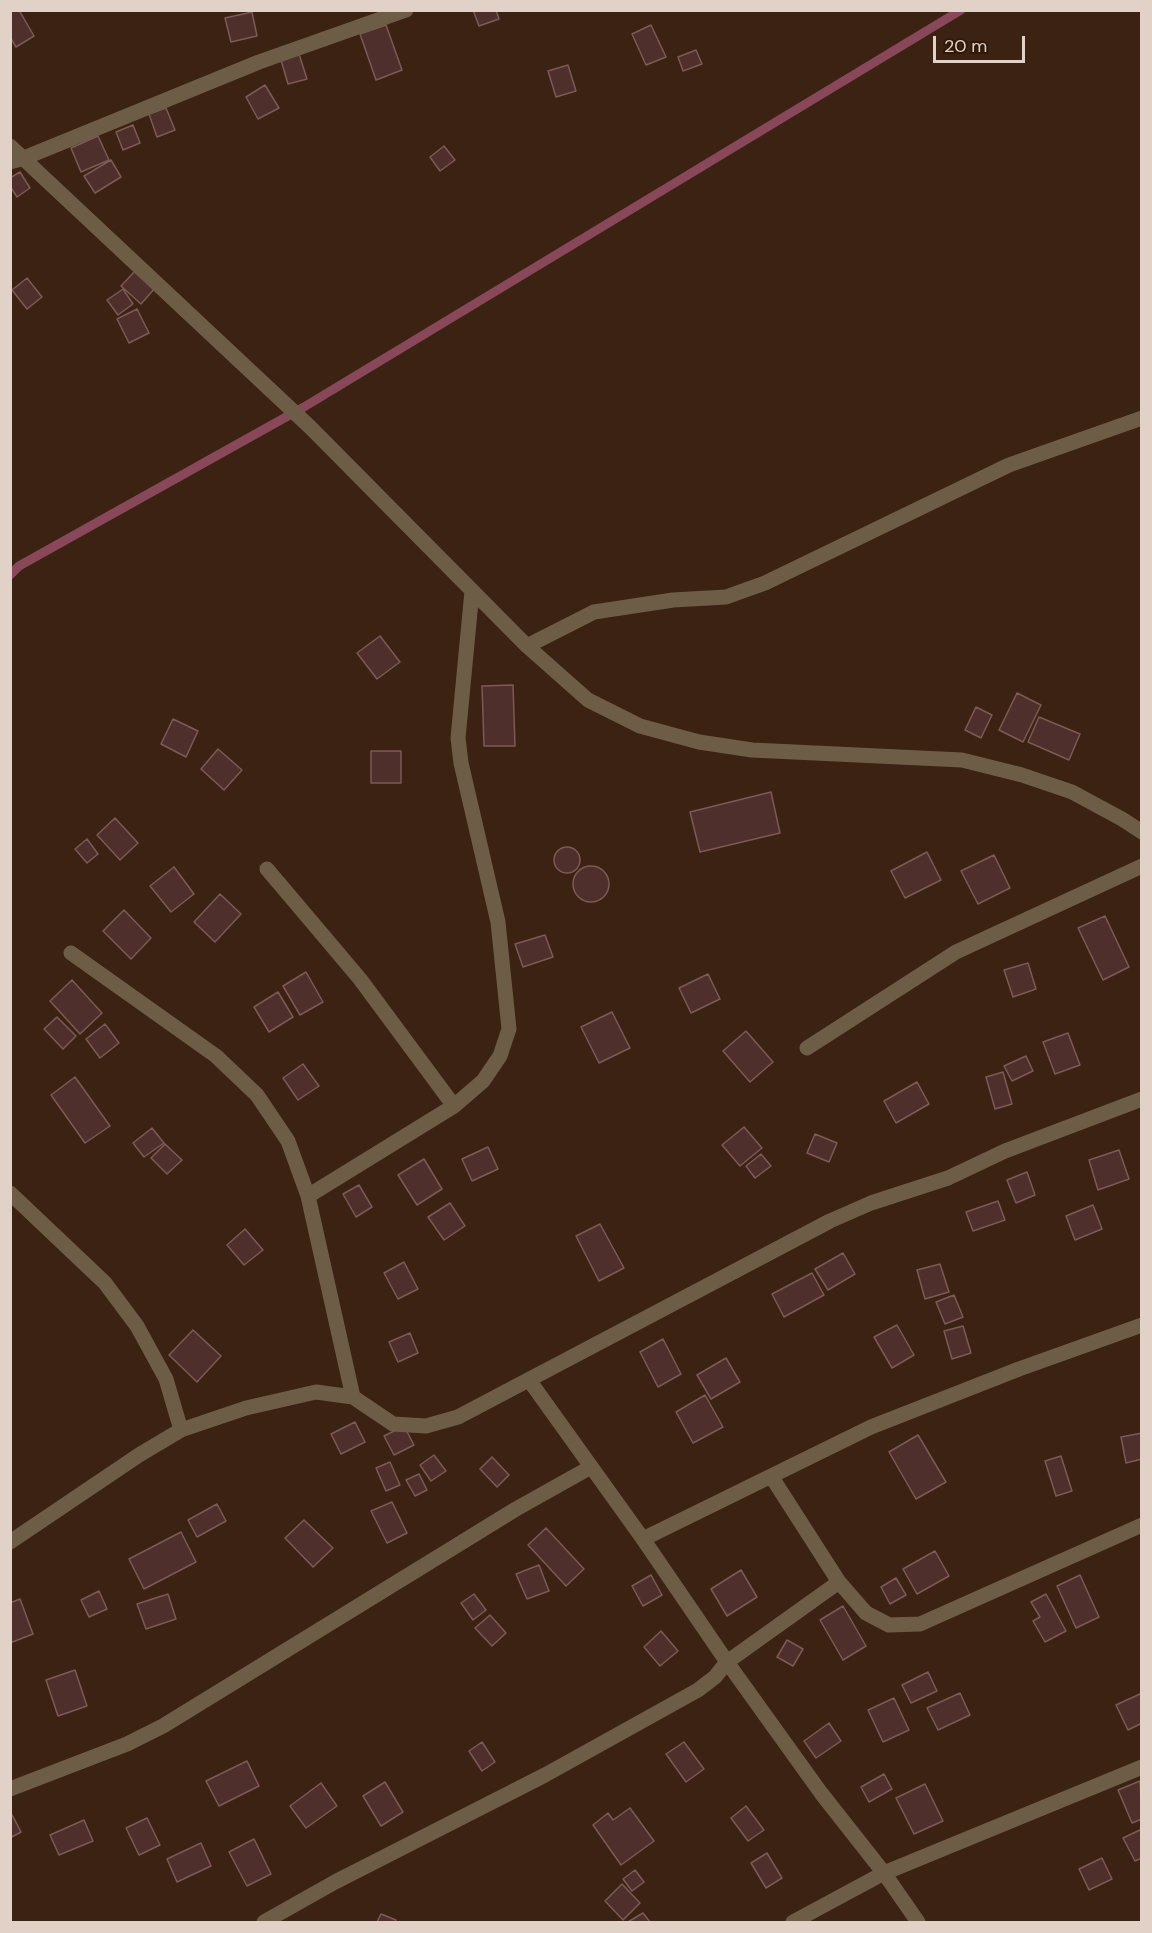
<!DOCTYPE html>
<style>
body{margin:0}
#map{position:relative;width:1152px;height:1933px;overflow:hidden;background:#3b2213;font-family:"DM Sans",sans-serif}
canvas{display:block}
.frame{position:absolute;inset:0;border:12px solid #e2d1c7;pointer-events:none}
.scale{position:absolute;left:933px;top:36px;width:92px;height:27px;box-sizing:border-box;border:3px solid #e2d1c7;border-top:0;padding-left:8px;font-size:18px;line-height:21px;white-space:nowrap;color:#e2d1c7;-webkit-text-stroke:4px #301809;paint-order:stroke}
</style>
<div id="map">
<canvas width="1152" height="1933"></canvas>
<div class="frame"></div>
<div class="scale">20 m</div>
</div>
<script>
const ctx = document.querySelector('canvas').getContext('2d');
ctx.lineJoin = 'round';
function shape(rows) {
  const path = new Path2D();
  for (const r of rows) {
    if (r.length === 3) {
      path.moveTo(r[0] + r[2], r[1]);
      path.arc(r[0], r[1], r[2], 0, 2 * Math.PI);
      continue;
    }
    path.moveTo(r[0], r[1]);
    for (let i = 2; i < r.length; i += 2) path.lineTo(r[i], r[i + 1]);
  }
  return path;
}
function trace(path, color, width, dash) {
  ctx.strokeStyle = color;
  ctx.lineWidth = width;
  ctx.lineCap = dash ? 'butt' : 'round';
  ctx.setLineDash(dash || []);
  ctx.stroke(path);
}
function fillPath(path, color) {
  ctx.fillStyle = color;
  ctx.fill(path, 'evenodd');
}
trace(shape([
 [10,575,19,566,304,407,961,10]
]), '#88485a', 9);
const building = shape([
 [14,10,19,10,34,36,16,47,10,37,10,12,14,10],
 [473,10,496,10,499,19,479,26,473,10],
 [252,12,257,36,231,42,225,18,252,12],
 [386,25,402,70,376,80,360,34,386,25],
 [651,25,666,57,646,65,632,34,651,25],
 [696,50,702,64,683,71,678,57,696,50],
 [299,54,307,79,288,84,281,60,299,54],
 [568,65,576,91,556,97,548,71,568,65],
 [265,85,279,108,258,119,246,97,265,85],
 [166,108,175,130,157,137,149,114,166,108],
 [133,125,140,143,123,150,116,132,133,125],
 [98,136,109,160,81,172,71,148,98,136],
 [444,146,455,160,440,171,430,157,444,146],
 [111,160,121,177,95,193,84,176,111,160],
 [20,172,30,188,17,197,10,186,10,178,20,172],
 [137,269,156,287,141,304,121,286,137,269],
 [27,278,42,297,27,309,12,290,27,278],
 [123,289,133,304,118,315,107,300,123,289],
 [137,309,149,333,129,343,117,319,137,309],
 [380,636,400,662,377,679,357,653,380,636],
 [513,685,515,746,484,746,482,686,513,685],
 [1017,693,1041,705,1023,742,999,730,1017,693],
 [976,707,992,715,981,738,965,730,976,707],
 [1039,717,1080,734,1069,760,1028,742,1039,717],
 [173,719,198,731,186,757,161,744,173,719],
 [218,749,242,770,224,790,201,769,218,749],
 [371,751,401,751,401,783,371,783,371,751],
 [771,792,780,833,700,852,690,812,771,792],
 [115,818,138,843,120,860,97,835,115,818],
 [87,839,98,854,87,863,75,849,87,839],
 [567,860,13],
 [927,852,941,880,905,898,891,871,927,852],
 [994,855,1010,888,978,904,961,871,994,855],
 [591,884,18],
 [174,867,194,894,171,912,150,886,174,867],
 [220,894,241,914,215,942,194,922,220,894],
 [124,910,151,938,131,959,103,931,124,910],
 [1105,916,1129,967,1103,980,1078,928,1105,916],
 [545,935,553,957,523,967,515,944,545,935],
 [1028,963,1036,989,1013,997,1004,970,1028,963],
 [306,972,323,1002,300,1015,283,986,306,972],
 [708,974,720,999,691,1013,679,988,708,974],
 [72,980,102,1013,80,1034,50,1001,72,980],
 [278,992,293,1017,269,1032,254,1007,278,992],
 [612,1012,630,1048,599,1063,581,1027,612,1012],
 [57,1017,76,1036,63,1049,44,1029,57,1017],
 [105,1024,119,1043,100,1058,86,1039,105,1024],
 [746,1031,773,1062,750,1082,723,1051,746,1031],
 [1068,1033,1080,1065,1055,1074,1043,1042,1068,1033],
 [1026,1056,1033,1071,1012,1081,1004,1066,1026,1056],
 [303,1064,319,1086,298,1100,283,1078,303,1064],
 [1003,1072,1012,1104,995,1109,986,1077,1003,1072],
 [75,1077,110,1126,85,1143,51,1095,75,1077],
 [917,1082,929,1104,896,1123,884,1101,917,1082],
 [744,1127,762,1148,740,1166,722,1145,744,1127],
 [152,1128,164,1143,144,1157,133,1143,152,1128],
 [815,1134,837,1143,829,1162,807,1153,815,1134],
 [165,1144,182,1160,167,1174,151,1158,165,1144],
 [488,1147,498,1169,472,1181,462,1159,488,1147],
 [1119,1150,1129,1179,1098,1190,1089,1160,1119,1150],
 [761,1154,771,1166,755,1178,746,1166,761,1154],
 [424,1159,442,1189,417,1205,398,1175,424,1159],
 [1027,1172,1035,1195,1016,1203,1007,1180,1027,1172],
 [359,1185,372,1207,356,1217,343,1194,359,1185],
 [998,1201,1005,1220,973,1231,966,1212,998,1201],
 [450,1203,465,1226,444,1240,428,1217,450,1203],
 [1093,1205,1102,1229,1075,1240,1066,1216,1093,1205],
 [600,1224,624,1268,599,1281,576,1236,600,1224],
 [245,1229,263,1250,244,1265,227,1245,245,1229],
 [843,1253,855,1274,828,1290,815,1269,843,1253],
 [404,1262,418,1289,398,1299,384,1273,404,1262],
 [940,1264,949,1292,925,1299,917,1270,940,1264],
 [812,1273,824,1295,784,1317,772,1294,812,1273],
 [954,1295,963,1317,945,1324,936,1302,954,1295],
 [897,1325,914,1355,892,1368,874,1337,897,1325],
 [963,1326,971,1353,952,1359,944,1331,963,1326],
 [193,1330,221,1356,197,1382,169,1355,193,1330],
 [410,1333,418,1353,398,1362,389,1342,410,1333],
 [663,1339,681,1374,658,1387,640,1352,663,1339],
 [726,1358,740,1382,711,1399,697,1375,726,1358],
 [705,1395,723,1427,693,1443,676,1412,705,1395],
 [355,1422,365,1442,341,1454,331,1434,355,1422],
 [404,1426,414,1445,394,1455,384,1436,404,1426],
 [1142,1433,1142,1459,1126,1463,1121,1437,1142,1433],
 [918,1435,946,1482,916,1499,889,1452,918,1435],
 [434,1455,446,1471,431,1481,420,1465,434,1455],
 [1061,1456,1072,1491,1056,1496,1045,1461,1061,1456],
 [492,1457,509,1475,497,1487,480,1469,492,1457],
 [390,1462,400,1485,386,1491,376,1468,390,1462],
 [419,1474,427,1490,415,1496,406,1480,419,1474],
 [392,1502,407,1533,387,1543,371,1511,392,1502],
 [217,1504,226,1521,197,1537,188,1520,217,1504],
 [304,1520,333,1548,313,1567,285,1538,304,1520],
 [546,1528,584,1569,566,1586,528,1545,546,1528],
 [181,1532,196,1562,144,1589,129,1559,181,1532],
 [935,1551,949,1576,917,1594,903,1569,935,1551],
 [539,1565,549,1591,527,1599,516,1574,539,1565],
 [741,1570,757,1597,727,1616,711,1589,741,1570],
 [651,1575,662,1595,643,1606,632,1586,651,1575],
 [1080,1575,1099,1617,1076,1628,1057,1586,1080,1575],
 [896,1578,906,1595,890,1604,881,1587,896,1578],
 [99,1591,107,1609,89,1617,81,1600,99,1591],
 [168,1594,176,1619,146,1629,137,1604,168,1594],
 [474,1594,486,1610,473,1620,461,1603,474,1594],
 [1046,1594,1066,1631,1045,1642,1033,1621,1040,1617,1031,1602,1046,1594],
 [20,1599,33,1634,10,1643,10,1603,20,1599],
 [843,1606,866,1646,843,1660,820,1620,843,1606],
 [490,1615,506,1633,492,1646,475,1628,490,1615],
 [661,1631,678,1651,660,1666,644,1647,661,1631],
 [787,1640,803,1649,793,1666,777,1657,787,1640],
 [75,1670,87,1706,58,1716,46,1680,75,1670],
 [928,1672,937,1691,911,1703,902,1685,928,1672],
 [960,1693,970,1715,938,1730,927,1708,960,1693],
 [1142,1693,1142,1723,1128,1730,1116,1705,1142,1693],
 [894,1698,909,1730,883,1742,868,1710,894,1698],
 [829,1723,841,1741,816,1758,804,1741,829,1723],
 [482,1742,495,1762,482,1771,469,1751,482,1742],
 [684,1742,704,1769,686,1782,666,1754,684,1742],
 [247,1761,259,1786,219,1806,206,1781,247,1761],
 [884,1774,892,1789,869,1802,861,1787,884,1774],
 [1140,1781,1142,1819,1132,1823,1118,1790,1140,1781],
 [385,1782,403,1812,381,1826,363,1796,385,1782],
 [321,1783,337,1806,306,1828,290,1806,321,1783],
 [925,1784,943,1821,914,1834,896,1798,925,1784],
 [746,1806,764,1830,748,1841,731,1818,746,1806],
 [630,1808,654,1841,621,1865,593,1825,608,1813,613,1820,630,1808],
 [10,1811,21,1832,10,1838,10,1811],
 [147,1818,160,1845,139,1855,126,1828,147,1818],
 [84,1820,93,1841,59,1855,50,1835,84,1820],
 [1142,1829,1142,1858,1135,1861,1123,1838,1142,1829],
 [254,1839,271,1874,247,1886,229,1852,254,1839],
 [201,1843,211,1866,177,1882,167,1859,201,1843],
 [767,1853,782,1878,766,1888,751,1863,767,1853],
 [1102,1858,1112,1879,1089,1890,1079,1869,1102,1858],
 [635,1870,644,1882,632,1891,623,1879,635,1870],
 [622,1884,640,1903,623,1920,605,1901,622,1884],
 [643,1913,650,1922,628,1922,643,1913],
 [381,1914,396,1920,395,1922,377,1922,381,1914]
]);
fillPath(building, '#4e2f2b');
trace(building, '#7c5a56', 1.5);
trace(shape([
 [10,146,310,427,527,646,588,700,640,726,699,742,752,750,962,760,1022,775,1072,792,1122,819,1142,832],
 [10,162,24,158,259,62,406,10],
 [527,646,594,612,673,600,726,597,765,583,1009,465,1142,418],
 [267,869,360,979,454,1106],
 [71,953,216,1056,257,1095,288,1141,308,1196,353,1397],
 [807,1048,956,952,1142,866],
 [10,1193,105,1283,137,1326,166,1379,181,1430],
 [308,1196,454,1106,483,1081,500,1056,509,1029,498,922,461,763,458,738,472,591],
 [529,1380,643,1539,727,1662,821,1793,884,1873,918,1922],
 [771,1476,839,1582,866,1613,889,1625,920,1624,1142,1525],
 [643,1539,871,1427,1019,1369,1142,1325],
 [10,1542,139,1455,181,1430,246,1408,316,1392,353,1397,393,1424,426,1426,458,1417,830,1221,871,1203,948,1178,1005,1151,1142,1099],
 [10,1789,127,1744,163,1726,516,1509,591,1467],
 [264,1922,335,1882,545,1775,698,1690,715,1677,727,1662,839,1582],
 [793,1922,884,1873,1142,1767]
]), '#6d5d46', 15);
</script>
